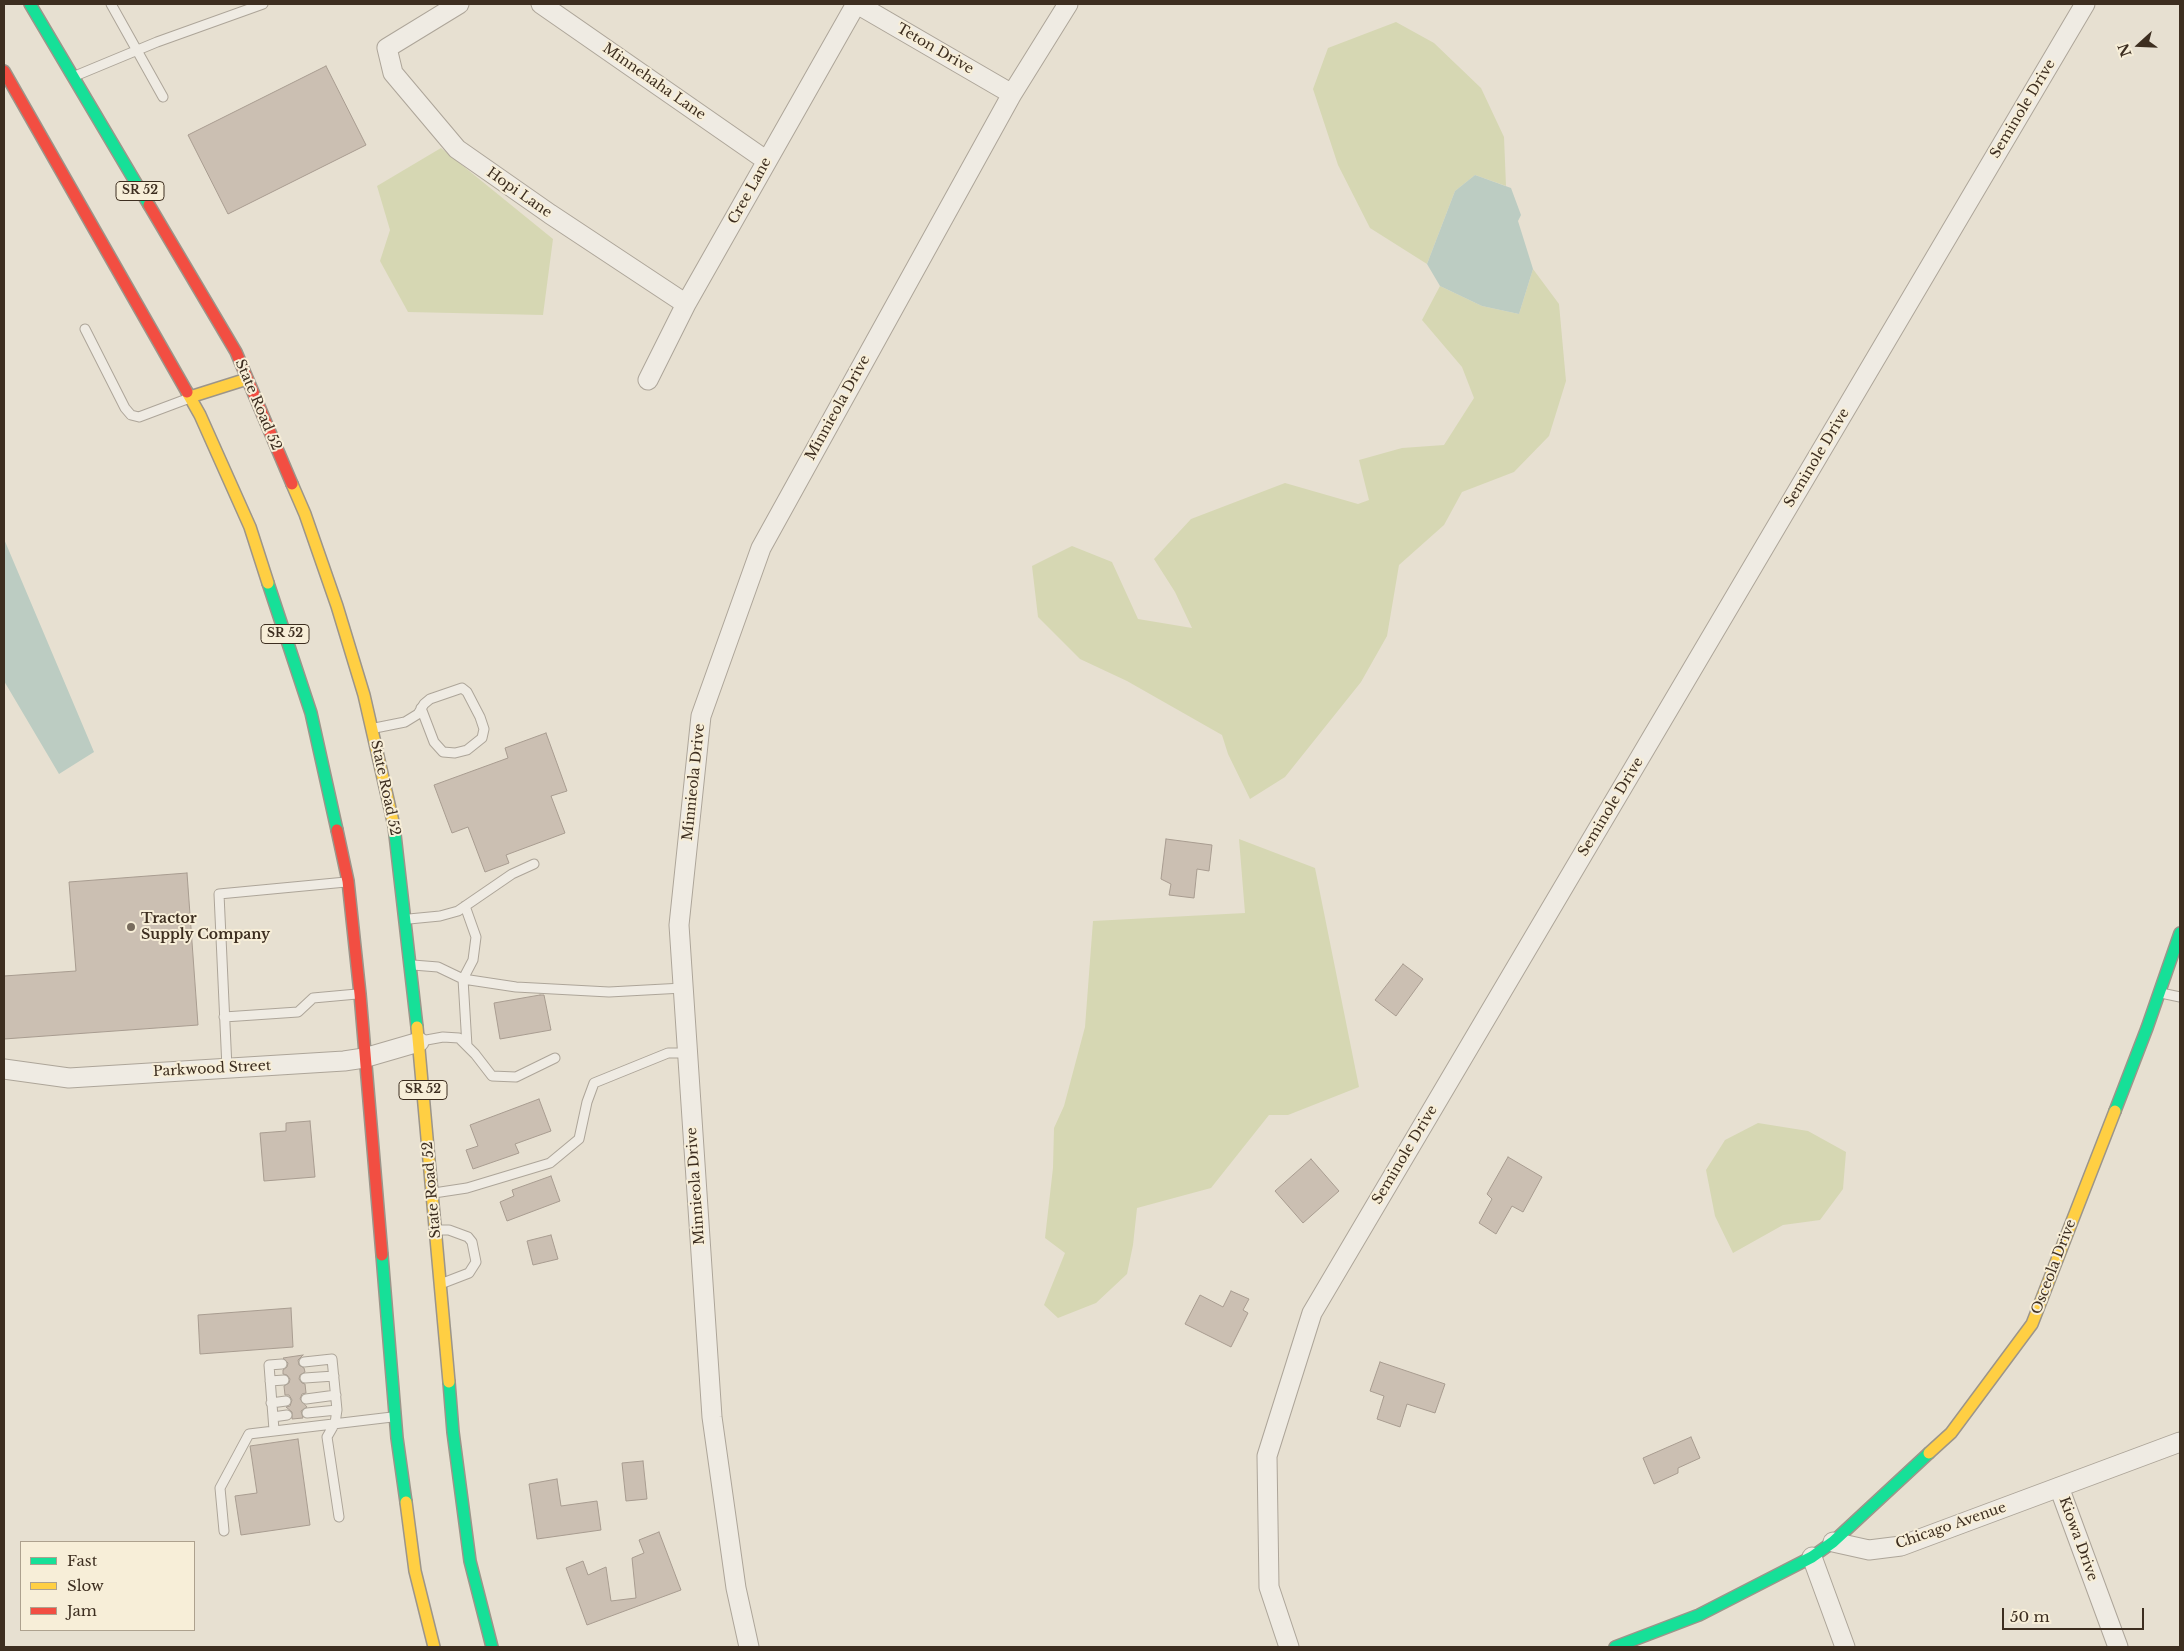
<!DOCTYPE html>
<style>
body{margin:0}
#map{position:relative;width:2184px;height:1651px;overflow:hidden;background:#e7e0d1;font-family:"Libre Baskerville",serif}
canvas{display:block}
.frame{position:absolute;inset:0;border:5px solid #3d2e20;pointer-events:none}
.legend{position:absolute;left:20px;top:1541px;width:175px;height:90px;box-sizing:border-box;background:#f7eed8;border:1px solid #ada18e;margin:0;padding:6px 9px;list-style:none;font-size:15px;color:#3d2e20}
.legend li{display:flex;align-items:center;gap:10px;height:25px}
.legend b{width:25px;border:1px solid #ada18e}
.north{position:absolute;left:2114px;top:20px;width:50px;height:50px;-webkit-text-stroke:4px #f7eed8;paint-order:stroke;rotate:250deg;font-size:14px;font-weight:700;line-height:20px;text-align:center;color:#3d2e20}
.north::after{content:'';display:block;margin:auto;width:18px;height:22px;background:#3d2e20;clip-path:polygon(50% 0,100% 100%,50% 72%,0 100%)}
.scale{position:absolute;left:2002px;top:1608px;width:142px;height:22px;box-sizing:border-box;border:2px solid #3d2e20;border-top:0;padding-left:6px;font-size:15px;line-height:18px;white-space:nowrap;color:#3d2e20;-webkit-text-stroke:4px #f7eed8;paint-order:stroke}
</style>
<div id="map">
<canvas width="2184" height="1651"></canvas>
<div class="frame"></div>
<ul class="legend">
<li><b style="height:6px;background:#16e098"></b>Fast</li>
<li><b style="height:6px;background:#ffcf43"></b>Slow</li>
<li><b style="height:6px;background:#f24e42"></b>Jam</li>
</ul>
<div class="north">N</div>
<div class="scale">50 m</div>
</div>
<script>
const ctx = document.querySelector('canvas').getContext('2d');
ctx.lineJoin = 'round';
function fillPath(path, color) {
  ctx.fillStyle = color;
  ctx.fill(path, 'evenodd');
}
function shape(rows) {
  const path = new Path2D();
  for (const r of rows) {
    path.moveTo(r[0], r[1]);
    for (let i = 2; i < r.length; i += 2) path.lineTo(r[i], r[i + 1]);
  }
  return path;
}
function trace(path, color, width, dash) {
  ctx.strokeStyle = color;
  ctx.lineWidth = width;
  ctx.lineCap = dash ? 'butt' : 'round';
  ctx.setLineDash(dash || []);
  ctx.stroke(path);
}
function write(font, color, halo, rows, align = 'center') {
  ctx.font = font + ' "Libre Baskerville",serif';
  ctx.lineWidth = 4;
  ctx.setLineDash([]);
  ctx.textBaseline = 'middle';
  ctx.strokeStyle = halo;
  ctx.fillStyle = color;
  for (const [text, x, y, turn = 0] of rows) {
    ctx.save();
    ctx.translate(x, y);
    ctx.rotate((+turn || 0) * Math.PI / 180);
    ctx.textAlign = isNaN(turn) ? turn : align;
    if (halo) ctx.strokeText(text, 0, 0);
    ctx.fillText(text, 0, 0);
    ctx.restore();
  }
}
fillPath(shape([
 [1396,22,1434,43,1481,88,1504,137,1506,186,1475,175,1455,191,1427,264,1370,228,1338,165,1313,89,1328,48],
 [441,148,553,239,543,315,408,312,380,261,390,230,377,186],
 [1533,269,1559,304,1566,381,1549,436,1514,472,1462,492,1444,525,1399,565,1387,636,1361,682,1285,777,1250,799,1228,754,1222,735,1127,681,1080,659,1038,617,1032,566,1072,546,1112,562,1138,619,1192,628,1175,592,1154,559,1191,519,1285,483,1358,504,1369,500,1359,460,1402,448,1444,445,1474,398,1462,367,1422,320,1440,286,1482,306,1519,314],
 [1239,839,1315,868,1359,1087,1288,1115,1269,1115,1211,1188,1137,1208,1133,1245,1127,1274,1096,1303,1058,1318,1044,1305,1065,1253,1045,1238,1053,1168,1054,1128,1064,1106,1085,1027,1093,921,1245,913],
 [1758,1123,1808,1131,1846,1152,1843,1189,1820,1220,1783,1225,1733,1253,1715,1216,1706,1170,1725,1140]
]), '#d6d7b3');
fillPath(shape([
 [1475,175,1511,188,1521,215,1518,221,1533,269,1519,314,1482,306,1440,286,1427,264,1455,191],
 [4,539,94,752,59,774,4,681]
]), '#bcccc2');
const building = shape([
 [326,66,366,145,228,214,188,135,326,66],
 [546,733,567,791,551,796,565,833,506,855,509,863,485,872,468,827,452,833,434,785,508,758,505,748,546,733],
 [1166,839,1212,845,1209,871,1197,869,1194,898,1169,895,1171,884,1161,879,1166,839],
 [187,873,198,1025,4,1039,4,976,76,971,69,882,187,873],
 [1403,964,1423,979,1396,1016,1375,1000,1403,964],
 [540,995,544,995,551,1030,500,1039,494,1003,540,995],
 [539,1099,551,1131,515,1144,519,1153,473,1169,466,1150,478,1146,470,1125,539,1099],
 [310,1121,315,1177,264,1181,260,1133,286,1131,286,1123,310,1121],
 [1508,1157,1542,1177,1523,1212,1512,1206,1496,1234,1479,1223,1492,1199,1487,1194,1508,1157],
 [1311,1159,1339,1191,1303,1223,1275,1191,1311,1159],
 [551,1176,560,1201,507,1221,500,1202,514,1196,512,1190,551,1176],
 [551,1235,558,1259,533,1265,527,1241,551,1235],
 [1231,1291,1249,1299,1243,1310,1248,1313,1231,1347,1185,1324,1200,1295,1223,1307,1231,1291],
 [291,1308,293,1347,200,1354,198,1315,291,1308],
 [303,1355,298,1360,299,1365,304,1368,305,1372,300,1375,299,1379,302,1383,305,1384,306,1393,302,1394,300,1399,307,1407,301,1411,303,1418,292,1419,292,1412,286,1407,290,1406,292,1400,289,1395,285,1395,284,1386,289,1383,290,1379,287,1375,283,1374,283,1370,287,1367,288,1363,283,1358,303,1355],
 [1380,1362,1445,1384,1435,1413,1407,1404,1400,1427,1377,1419,1384,1396,1370,1391,1380,1362],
 [1691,1437,1700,1458,1678,1468,1678,1473,1654,1484,1643,1458,1691,1437],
 [298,1439,310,1525,241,1535,235,1496,257,1493,250,1446,298,1439],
 [643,1461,647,1499,626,1501,622,1463,643,1461],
 [557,1479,561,1506,597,1501,601,1530,537,1539,529,1484,557,1479],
 [659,1532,681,1590,587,1625,566,1568,583,1561,588,1575,606,1567,611,1601,636,1598,632,1558,644,1553,639,1540,659,1532]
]);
fillPath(building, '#cbbfb2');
trace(building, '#a89c90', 1);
const lane = shape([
 [111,4,163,97],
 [75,76,157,42,263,4],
 [85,329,125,408,131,415,139,417,187,399],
 [375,728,405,722,418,714,424,704,430,699,462,688,467,692,480,717,484,729,482,738,467,750,455,753,443,752,434,742,421,708],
 [465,906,476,937,473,960,463,979,467,1046],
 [409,919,440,916,458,911,512,874,534,864],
 [413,965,438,967,463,979,516,987,609,992,683,988],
 [2161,993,2180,997],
 [224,1017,298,1012,313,998,357,994],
 [421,1041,443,1037,459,1038,475,1054,492,1076,516,1077,555,1058],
 [227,1068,219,894,346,882],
 [434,1193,467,1188,550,1163,579,1139,587,1102,594,1083,668,1053,687,1053],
 [437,1230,449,1230,468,1237,472,1242,476,1262,469,1273,443,1283],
 [304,1362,332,1359,337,1410,335,1423,327,1437,339,1517],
 [305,1378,334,1376],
 [270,1381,284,1380],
 [306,1399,336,1395],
 [271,1403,286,1401],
 [307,1413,337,1410],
 [273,1417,287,1415],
 [274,1430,269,1365,282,1364],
 [224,1531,220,1488,249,1434,392,1417]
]);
const street = shape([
 [459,4,387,48,393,73,457,149,550,214,686,304],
 [541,4,767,161],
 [857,4,1012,94],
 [648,380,686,304,856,4],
 [4,1069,69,1078,344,1061,364,1058,419,1042],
 [2059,1487,2118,1647],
 [1833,1542,1869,1550,1901,1546,2180,1442],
 [1812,1557,1845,1647],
 [749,1647,736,1588,712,1417,679,925,701,716,761,548,1012,94,1068,4],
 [1289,1647,1269,1587,1267,1456,1312,1313,2085,4]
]);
const fast = shape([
 [30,4,149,205],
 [268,583,311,713,337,830],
 [394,826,417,1027],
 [2115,1111,2147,1028,2180,933],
 [382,1255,397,1438,406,1502],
 [449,1382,453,1432,470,1561,492,1647],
 [1615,1647,1699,1615,1812,1557,1833,1542,1929,1453]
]);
const slow = shape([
 [187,392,200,415,250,527,268,583],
 [190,397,247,379],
 [292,484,305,514,337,606,364,695,394,826],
 [417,1027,449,1382],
 [1929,1453,1951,1433,2032,1324,2115,1111],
 [406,1502,415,1571,434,1647]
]);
const jam = shape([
 [4,71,187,392],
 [149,205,236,352,292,484],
 [337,830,348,881,360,994,382,1255]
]);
trace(lane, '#ada599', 11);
trace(street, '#ada599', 21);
trace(fast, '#9c958a', 14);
trace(slow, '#9c958a', 14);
trace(jam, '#9c958a', 14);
trace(lane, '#efebe3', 9);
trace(street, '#efebe3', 19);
trace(fast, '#16e098', 11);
trace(slow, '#ffcf43', 11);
trace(jam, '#f24e42', 11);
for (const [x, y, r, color] of [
 [131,927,5,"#786c5e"]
]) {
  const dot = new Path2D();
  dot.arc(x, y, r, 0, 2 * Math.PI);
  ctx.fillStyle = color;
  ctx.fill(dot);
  trace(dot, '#f7eed8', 2);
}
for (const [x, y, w] of [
 [140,191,48],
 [285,634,48],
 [423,1090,48]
]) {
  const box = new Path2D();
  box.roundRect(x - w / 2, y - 9.5, w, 19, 4);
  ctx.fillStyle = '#f7eed8';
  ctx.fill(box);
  trace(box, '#3d2e20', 1);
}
write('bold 12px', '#3d2e20', null, [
 ["SR 52",140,191],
 ["SR 52",285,634],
 ["SR 52",423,1090]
]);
write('14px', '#3d2e20', '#f7eed8', [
 ["Teton Drive",935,49,30],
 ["Minnehaha Lane",654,82,35],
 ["Seminole Drive",2023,109,-59],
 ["Cree Lane",750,191,-61],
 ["Hopi Lane",519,193,35],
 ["State Road 52",258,405,67],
 ["Minnieola Drive",838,408,-61],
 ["Seminole Drive",1817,458,-59],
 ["Minnieola Drive",694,782,-84],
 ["State Road 52",385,788,78],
 ["Seminole Drive",1611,807,-59],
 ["Parkwood Street",212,1069,-3],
 ["Seminole Drive",1405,1155,-59],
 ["Minnieola Drive",696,1186,-94],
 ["State Road 52",432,1190,-95],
 ["Osceola Drive",2054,1267,-69],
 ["Chicago Avenue",1951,1526,-19],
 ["Kiowa Drive",2078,1539,70]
]);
write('bold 14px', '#3d2e20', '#f7eed8', [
 ["Tractor",141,919],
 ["Supply Company",141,935]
], 'left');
</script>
